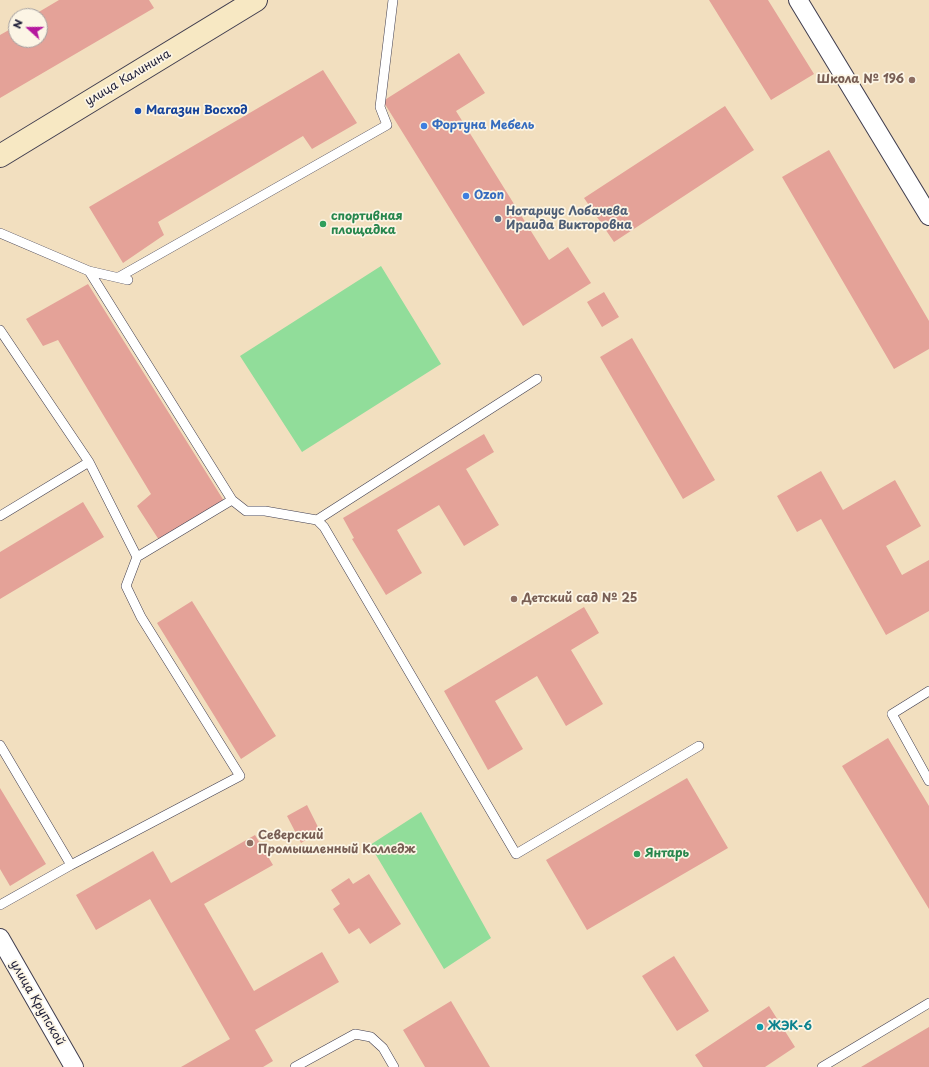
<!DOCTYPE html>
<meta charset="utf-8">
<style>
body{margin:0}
#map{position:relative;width:929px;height:1067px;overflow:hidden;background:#f2dfbf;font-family:"Playpen Sans",sans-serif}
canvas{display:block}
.north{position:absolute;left:8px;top:8px;width:40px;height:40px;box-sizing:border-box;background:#fcf5e5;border:1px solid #a5a1a1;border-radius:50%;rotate:291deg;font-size:11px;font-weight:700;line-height:16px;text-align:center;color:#22223b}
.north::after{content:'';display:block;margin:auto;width:14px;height:18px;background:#b5179e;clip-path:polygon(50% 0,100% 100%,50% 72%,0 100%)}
</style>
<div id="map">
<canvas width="929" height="1067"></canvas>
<div class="north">N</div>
</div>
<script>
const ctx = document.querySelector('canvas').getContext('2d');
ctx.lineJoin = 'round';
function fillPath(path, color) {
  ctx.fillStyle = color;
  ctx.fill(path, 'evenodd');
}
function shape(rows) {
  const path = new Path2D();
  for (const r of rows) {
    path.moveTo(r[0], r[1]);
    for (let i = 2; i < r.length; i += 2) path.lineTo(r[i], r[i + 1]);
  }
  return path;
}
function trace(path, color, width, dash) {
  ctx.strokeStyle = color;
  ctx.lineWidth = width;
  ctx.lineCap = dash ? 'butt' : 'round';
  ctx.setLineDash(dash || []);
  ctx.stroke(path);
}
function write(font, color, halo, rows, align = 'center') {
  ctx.font = font + ' "Playpen Sans",sans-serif';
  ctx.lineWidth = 3.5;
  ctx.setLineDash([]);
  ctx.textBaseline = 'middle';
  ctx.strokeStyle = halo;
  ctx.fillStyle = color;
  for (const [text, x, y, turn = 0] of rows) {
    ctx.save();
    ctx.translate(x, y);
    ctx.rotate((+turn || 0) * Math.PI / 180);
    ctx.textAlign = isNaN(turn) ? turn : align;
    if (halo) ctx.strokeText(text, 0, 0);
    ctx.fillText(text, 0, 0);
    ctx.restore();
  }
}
fillPath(shape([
 [381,266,441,364,302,452,240,356],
 [421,812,491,938,444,969,370,845]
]), '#91dd9a');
fillPath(shape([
 [59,0,149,0,154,8,0,98,0,35,16,26,16,40,40,40,40,16,32,16],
 [709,0,768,0,814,74,771,100],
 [459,53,485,93,456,111,549,260,568,247,591,283,523,326,383,101],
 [323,70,357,123,312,149,303,136,158,222,164,235,123,263,89,207],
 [725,106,754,150,614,242,584,198],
 [829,150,929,321,929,349,894,369,782,177],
 [88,284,224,501,159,540,137,506,151,494,58,340,43,346,26,319],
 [604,292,619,317,602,327,587,302],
 [632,338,715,480,683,499,600,357],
 [484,434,494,452,466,469,499,525,464,546,439,505,397,530,422,573,386,595,352,539,354,538,343,518],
 [821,471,843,510,895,480,921,526,886,546,902,575,929,560,929,611,886,635,821,519,797,532,777,496],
 [83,502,104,537,0,599,0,552],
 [192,601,276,736,241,759,157,623],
 [584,607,599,633,571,650,603,704,566,726,537,676,495,701,523,749,488,770,444,691],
 [888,738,929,806,929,909,842,766],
 [687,778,728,848,587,930,546,860],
 [0,788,46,864,10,886,0,869],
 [307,805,320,831,301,843,287,816],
 [255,835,273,865,204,904,254,991,322,952,339,982,255,1030,273,1061,263,1067,181,1067,230,1039,150,899,96,930,76,895,153,851,171,883],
 [369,874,401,924,370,944,359,928,349,934,333,909,340,904,331,890,349,878,353,884],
 [674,956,709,1011,677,1031,642,976],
 [451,1001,490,1067,425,1067,403,1030],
 [769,1006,795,1047,765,1067,703,1067,695,1055],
 [929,1027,929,1067,861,1067]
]), '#e4a298');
const service = shape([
 [0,233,89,271,232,500,137,557,126,586,141,617,240,776,71,865],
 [89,271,128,280],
 [119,277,387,125,380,107,393,0],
 [0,330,89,462,0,516],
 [89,462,137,557],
 [232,500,246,511,265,511,317,520,324,527,516,854,699,746],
 [317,520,537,379],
 [929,691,892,714,929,781],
 [0,745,71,865,0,905],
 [295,1067,355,1034,371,1037,383,1048,394,1067],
 [822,1067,929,1003]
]);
const minor = shape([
 [798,0,929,216],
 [0,938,74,1067]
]);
const secondary = shape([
 [0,156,256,0]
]);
trace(service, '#413e4f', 10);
trace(minor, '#413e4f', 20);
trace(secondary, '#413e4f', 24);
trace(service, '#fff', 9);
trace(minor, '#fff', 18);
trace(secondary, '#f7e8c3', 22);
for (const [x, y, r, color] of [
 [912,80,4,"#8d6e63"],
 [138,111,4,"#1a4fb4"],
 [424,126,4,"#3f7fe0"],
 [466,196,4,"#3f7fe0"],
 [498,219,4,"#5c6f8a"],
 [323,224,4,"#2e9e5b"],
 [514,599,4,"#8d6e63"],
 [250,843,4,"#8d6e63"],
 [637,854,4,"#2e9e5b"],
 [760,1027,4,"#0f9aa8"]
]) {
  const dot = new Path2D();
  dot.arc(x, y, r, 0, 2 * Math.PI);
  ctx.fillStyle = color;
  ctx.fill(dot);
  trace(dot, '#fcf5e5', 1.5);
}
write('12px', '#22223b', '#fcf5e5', [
 ["улица Калинина",128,78,-31],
 ["улица Крупской",37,1003,60]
]);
write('bold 12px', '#785e54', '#fcf5e5', [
 ["Школа № 196",904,80,"right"],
 ["Детский сад № 25",522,599],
 ["Северский",258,836],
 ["Промышленный Колледж",258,850]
], 'left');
write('bold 12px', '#164399', '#fcf5e5', [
 ["Магазин Восход",146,111]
], 'left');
write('bold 12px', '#366cbe', '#fcf5e5', [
 ["Фортуна Мебель",432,126],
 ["Ozon",474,196]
], 'left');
write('bold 12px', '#4e5e75', '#fcf5e5', [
 ["Нотариус Лобачева",506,212],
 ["Ираида Викторовна",506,226]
], 'left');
write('bold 12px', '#27864d', '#fcf5e5', [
 ["спортивная",331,217],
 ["площадка",331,231],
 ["Янтарь",645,854]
], 'left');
write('bold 12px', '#0d838f', '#fcf5e5', [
 ["ЖЭК-6",768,1027]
], 'left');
</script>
